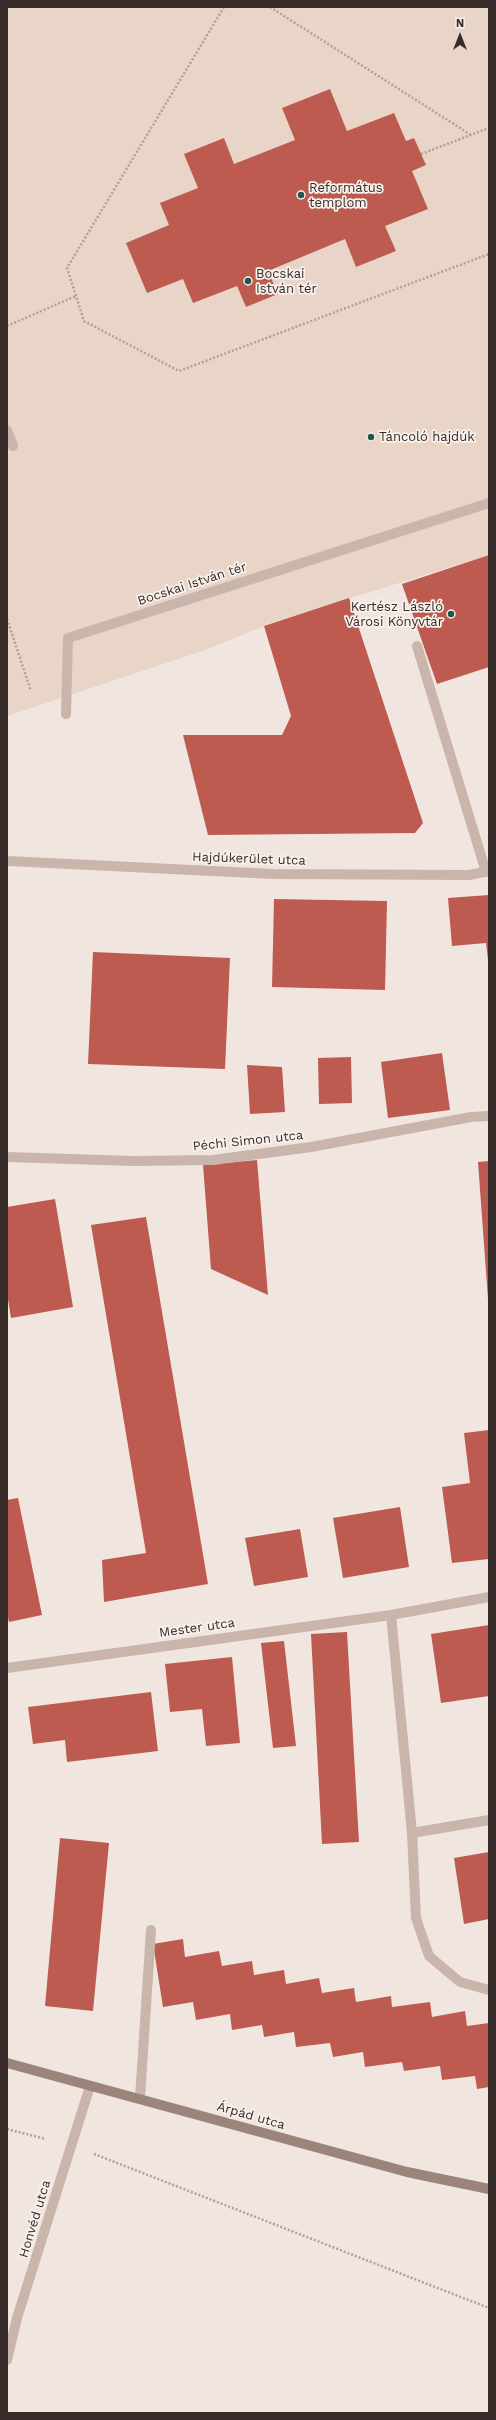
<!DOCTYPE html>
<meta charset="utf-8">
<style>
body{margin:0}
#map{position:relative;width:496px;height:2420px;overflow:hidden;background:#f1e6df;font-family:"Work Sans",sans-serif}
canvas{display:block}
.frame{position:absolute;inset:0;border:8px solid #372c2a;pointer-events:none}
.north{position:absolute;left:440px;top:16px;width:40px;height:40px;-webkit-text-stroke:3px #f9f1eb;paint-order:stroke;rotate:0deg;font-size:11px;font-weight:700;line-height:16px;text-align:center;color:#372c2a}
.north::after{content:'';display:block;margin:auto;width:14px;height:18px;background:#372c2a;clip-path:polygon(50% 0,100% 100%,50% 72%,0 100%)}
</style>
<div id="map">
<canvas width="496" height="2420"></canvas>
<div class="frame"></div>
<div class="north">N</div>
</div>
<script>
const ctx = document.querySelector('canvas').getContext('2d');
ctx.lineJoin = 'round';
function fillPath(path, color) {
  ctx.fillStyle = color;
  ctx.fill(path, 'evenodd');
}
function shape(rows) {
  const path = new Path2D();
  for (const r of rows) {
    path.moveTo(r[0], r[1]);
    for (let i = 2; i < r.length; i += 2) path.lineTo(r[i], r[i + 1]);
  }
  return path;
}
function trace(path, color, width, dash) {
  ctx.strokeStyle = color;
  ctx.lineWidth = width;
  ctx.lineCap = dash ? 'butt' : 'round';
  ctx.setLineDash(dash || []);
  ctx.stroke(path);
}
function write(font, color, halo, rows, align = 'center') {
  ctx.font = font + ' "Work Sans",sans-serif';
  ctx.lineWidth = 3.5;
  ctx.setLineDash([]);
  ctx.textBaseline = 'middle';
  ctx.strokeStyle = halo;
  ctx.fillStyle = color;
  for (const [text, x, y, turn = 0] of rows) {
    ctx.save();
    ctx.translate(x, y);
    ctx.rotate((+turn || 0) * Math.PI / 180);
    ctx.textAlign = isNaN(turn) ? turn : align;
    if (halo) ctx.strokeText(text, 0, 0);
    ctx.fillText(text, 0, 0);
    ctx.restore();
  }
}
fillPath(shape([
 [7,7,489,7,489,555,271,623,208,649,7,716]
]), '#e8d5c7');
fillPath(shape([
 [330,89,347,131,394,113,406,141,414,138,426,165,412,171,428,209,385,226,396,251,356,267,345,239,268,271,278,294,246,307,237,286,193,303,183,279,147,293,126,243,169,225,160,203,198,188,184,154,224,138,234,164,295,140,282,108],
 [489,555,489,667,437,684,402,584],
 [349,598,423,823,415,833,208,835,183,735,282,735,291,716,264,626],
 [489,895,489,960,488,960,486,943,452,946,448,898],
 [274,899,387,901,385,990,272,987],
 [93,952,230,958,225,1069,88,1064],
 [442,1053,450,1110,388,1118,381,1062],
 [351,1057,352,1103,319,1104,318,1058],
 [247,1065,282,1067,285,1112,250,1114],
 [257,1160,268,1295,211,1269,203,1165],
 [489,1161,489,1299,488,1299,478,1162],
 [55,1199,73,1307,11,1318,7,1293,7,1207],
 [146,1217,208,1584,104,1602,102,1560,146,1553,91,1225],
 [489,1430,489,1559,452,1563,442,1487,470,1483,464,1433],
 [18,1498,42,1615,9,1622,7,1613,7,1500],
 [400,1507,409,1567,343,1578,333,1518],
 [300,1529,308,1577,254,1586,245,1538],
 [489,1625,489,1696,441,1703,431,1634],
 [347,1632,359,1842,322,1844,311,1634],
 [284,1641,296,1746,273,1748,261,1643],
 [232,1657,240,1743,206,1746,202,1709,170,1712,165,1664],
 [151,1692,158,1751,67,1762,65,1740,33,1744,28,1707],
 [60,1838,109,1843,93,2011,45,2006],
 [489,1852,489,1919,464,1924,454,1858],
 [183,1939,185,1957,219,1951,222,1966,252,1961,254,1975,284,1970,286,1984,319,1978,322,1993,354,1988,356,2002,391,1996,392,2007,430,2002,432,2017,465,2011,467,2026,489,2023,489,2087,477,2089,475,2076,442,2080,440,2066,404,2071,402,2062,365,2067,363,2052,333,2057,330,2043,296,2047,294,2032,264,2037,262,2025,232,2030,230,2014,196,2020,193,2002,163,2007,153,1944]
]), '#bd5b51');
trace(shape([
 [224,7,67,268,84,321,179,371,489,254],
 [270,7,471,135],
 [421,154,489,128],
 [7,326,76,296],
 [7,619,31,691],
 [7,2129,46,2139],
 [94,2154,489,2308]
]), '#b49f96', 2.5, [2, 2]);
trace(shape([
 [412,1833,416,1918,429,1956,460,1982,489,1990]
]), '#c9b5ac', 10);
trace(shape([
 [7,430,13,446],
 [417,646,486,872],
 [66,714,68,638,489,503],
 [7,861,274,874,469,875,489,871],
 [7,1157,133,1161,213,1160,311,1147,471,1117,489,1116],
 [391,1615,412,1833,489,1820],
 [7,1668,391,1615,489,1597],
 [140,2098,151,1930],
 [7,2360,17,2318,90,2086]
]), '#c9b5ac', 10);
trace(shape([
 [7,2063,407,2172,489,2189]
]), '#9c847d', 10);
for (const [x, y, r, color] of [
 [301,195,4,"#225652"],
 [248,281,4,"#225652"],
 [371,437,4,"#225652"],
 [451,614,4,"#225652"]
]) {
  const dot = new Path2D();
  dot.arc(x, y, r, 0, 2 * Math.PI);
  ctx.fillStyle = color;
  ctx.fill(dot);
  trace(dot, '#f9f1eb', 1.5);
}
write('13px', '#372c2a', '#f9f1eb', [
 ["Református",309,188],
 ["templom",309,203],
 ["Bocskai",256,274],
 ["István tér",256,289],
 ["Táncoló hajdúk",379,437],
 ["Kertész László",443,607,"right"],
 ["Városi Könyvtár",443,622,"right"]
], 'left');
write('13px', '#372c2a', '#f9f1eb', [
 ["Bocskai István tér",192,584,-18],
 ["Hajdúkerület utca",249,859,2],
 ["Péchi Simon utca",248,1141,-6],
 ["Mester utca",197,1628,-8],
 ["Árpád utca",251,2116,16],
 ["Honvéd utca",35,2219,-73]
]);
</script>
